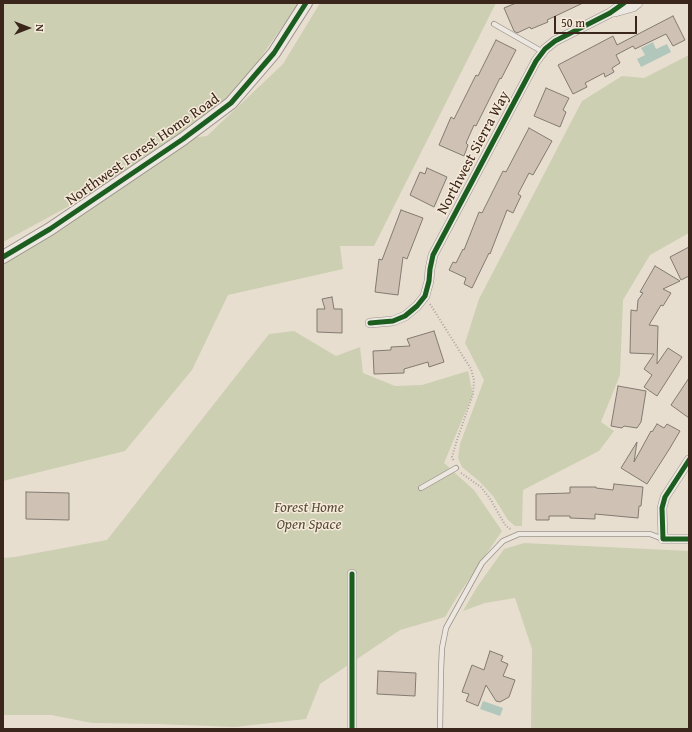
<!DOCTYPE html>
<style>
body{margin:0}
#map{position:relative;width:692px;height:732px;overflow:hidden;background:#e7ded0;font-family:"Gentium Book Plus",serif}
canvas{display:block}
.frame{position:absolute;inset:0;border:4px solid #3a261a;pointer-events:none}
.north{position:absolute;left:8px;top:8px;width:40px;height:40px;-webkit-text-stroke:3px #f6eada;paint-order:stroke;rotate:90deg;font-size:11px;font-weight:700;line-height:16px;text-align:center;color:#3a261a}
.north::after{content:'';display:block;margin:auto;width:14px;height:18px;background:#3a261a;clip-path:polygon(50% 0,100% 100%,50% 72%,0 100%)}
.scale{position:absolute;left:554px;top:16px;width:83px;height:18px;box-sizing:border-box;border:2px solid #3a261a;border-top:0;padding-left:5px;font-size:12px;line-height:14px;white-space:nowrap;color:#3a261a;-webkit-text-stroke:3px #f6eada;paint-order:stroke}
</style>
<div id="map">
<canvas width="692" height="732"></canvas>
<div class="frame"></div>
<div class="north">N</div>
<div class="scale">50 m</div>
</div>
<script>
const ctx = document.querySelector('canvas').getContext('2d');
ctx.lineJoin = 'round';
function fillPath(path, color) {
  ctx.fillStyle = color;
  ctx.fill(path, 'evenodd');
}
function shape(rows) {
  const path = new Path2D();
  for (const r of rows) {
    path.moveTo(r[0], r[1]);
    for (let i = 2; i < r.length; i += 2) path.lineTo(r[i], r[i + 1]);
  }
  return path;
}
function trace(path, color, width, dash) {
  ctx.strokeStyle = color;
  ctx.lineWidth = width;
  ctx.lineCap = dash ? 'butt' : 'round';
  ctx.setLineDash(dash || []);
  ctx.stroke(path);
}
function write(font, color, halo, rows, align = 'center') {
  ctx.font = font + ' "Gentium Book Plus",serif';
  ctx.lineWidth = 3;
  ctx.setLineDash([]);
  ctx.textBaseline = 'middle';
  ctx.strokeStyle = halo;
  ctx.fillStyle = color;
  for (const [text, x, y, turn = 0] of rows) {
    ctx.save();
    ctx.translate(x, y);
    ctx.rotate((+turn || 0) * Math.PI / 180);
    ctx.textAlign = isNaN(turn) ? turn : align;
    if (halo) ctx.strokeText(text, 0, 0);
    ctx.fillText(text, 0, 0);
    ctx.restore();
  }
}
fillPath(shape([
 [3,3,299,3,256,64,229,100,106,186,3,242],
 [320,3,496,3,374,246,340,246,343,269,228,295,192,370,125,451,3,481,3,262,191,138,207,136,283,64],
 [689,55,689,233,650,255,623,300,620,375,601,422,614,431,599,451,523,490,522,526,515,526,508,520,493,496,479,481,462,467,458,458,460,444,484,380,465,343,479,299,582,101,622,76,644,78],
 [294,331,336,356,360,347,363,373,395,386,422,385,468,371,473,394,444,463,474,490,502,531,457,597,445,617,400,630,320,684,306,719,235,727,156,724,92,723,51,715,3,715,3,558,15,557,107,540,269,334],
 [524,543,689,551,689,729,531,729,532,649,515,598,485,603,463,611,477,587,504,549]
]), '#cccfb1');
fillPath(shape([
 [653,42,656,49,667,44,671,52,641,67,637,59,645,55,641,48],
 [483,701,503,708,500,716,480,709]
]), '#b2c7bc');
const building = shape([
 [516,3,583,3,547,20,548,22,531,29,530,27,517,33,514,31,504,8,516,3],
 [673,16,685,40,673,46,666,34,635,49,633,46,616,55,620,63,612,68,614,72,605,77,604,73,585,83,587,87,573,94,558,65,613,36,617,45,673,16],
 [496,40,516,50,501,79,500,78,476,126,474,125,466,143,468,145,464,156,439,145,451,117,454,119,476,75,478,76,496,40],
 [546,88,569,98,563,110,566,112,560,127,534,116,546,88],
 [529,128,552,141,533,175,529,173,518,194,521,196,513,213,507,210,490,254,489,253,472,288,464,284,466,278,449,270,453,262,456,263,463,249,464,250,479,212,482,213,503,171,506,172,529,128],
 [427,168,447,177,434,207,410,195,420,172,425,174,427,168],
 [401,210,423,218,407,259,403,257,398,295,375,292,379,259,382,260,401,210],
 [689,247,689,276,681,280,670,257,689,247],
 [655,266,680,281,663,289,671,293,663,306,661,305,649,325,658,326,657,364,668,348,682,357,657,396,644,387,652,375,644,369,654,354,630,353,631,310,637,311,638,300,643,293,640,292,655,266],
 [332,297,334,309,342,309,342,333,317,332,317,309,325,309,322,299,332,297],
 [434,331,444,362,429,367,428,362,404,369,404,373,374,374,373,351,391,350,391,347,410,346,407,339,434,331],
 [689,378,689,418,671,405,689,378],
 [618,386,646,391,641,422,637,428,624,426,622,428,611,426,618,386],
 [657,424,664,428,667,424,680,431,670,448,647,484,621,468,637,442,634,462,651,431,652,432,657,424],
 [614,484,643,487,641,506,639,506,638,518,595,514,595,519,570,518,570,516,549,516,549,520,536,520,536,494,570,493,570,487,596,487,596,488,613,490,614,484],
 [26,492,69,493,69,520,26,519,26,492],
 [490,651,503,656,501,661,508,664,503,676,515,680,509,697,500,702,496,701,486,685,478,706,466,701,469,694,462,692,472,665,484,670,490,651],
 [378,671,416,673,415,696,377,694,378,671]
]);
fillPath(building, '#d0c1b5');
trace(building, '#827a71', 1);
const service = shape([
 [494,24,543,52],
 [421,488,456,468],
 [440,729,441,670,442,648,446,628,482,563,503,541,519,534,650,534,663,539]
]);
const minor = shape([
 [615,12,633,7,638,3],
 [370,323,393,321,405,316,417,306,425,296,429,281,430,269,433,255,536,61,545,49,555,41,610,13,624,3],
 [689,460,665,497,662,508,663,539,689,539],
 [352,574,352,729]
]);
const tertiary = shape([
 [3,257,50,229,183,139,231,103,274,53,306,3]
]);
trace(service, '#9b938a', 6);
trace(minor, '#9b938a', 10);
trace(tertiary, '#9b938a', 14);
trace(shape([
 [430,304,471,369,474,380,473,394,456,443,452,457,454,461],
 [461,473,481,487,491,500,501,518,506,526,512,530]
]), '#aca6a0', 2, [1, 2]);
trace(service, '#ece7e0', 4.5);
trace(minor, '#ece7e0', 9);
trace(tertiary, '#ece7e0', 12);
trace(shape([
 [3,257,50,229,183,139,231,103,274,53,306,3],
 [370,323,393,321,405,316,417,306,425,296,429,281,430,269,433,255,536,61,545,49,555,41,610,13,624,3],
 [689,460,665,497,662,508,663,539,689,539],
 [352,574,352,729]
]), '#1b5e20', 5);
write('15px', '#3a261a', '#f6eada', [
 ["Northwest Forest Home Road",143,150,-35],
 ["Northwest Sierra Way",474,153,-62]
]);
write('italic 15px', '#594d3a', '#f6eada', [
 ["Forest Home",309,508],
 ["Open Space",309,525]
]);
</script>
